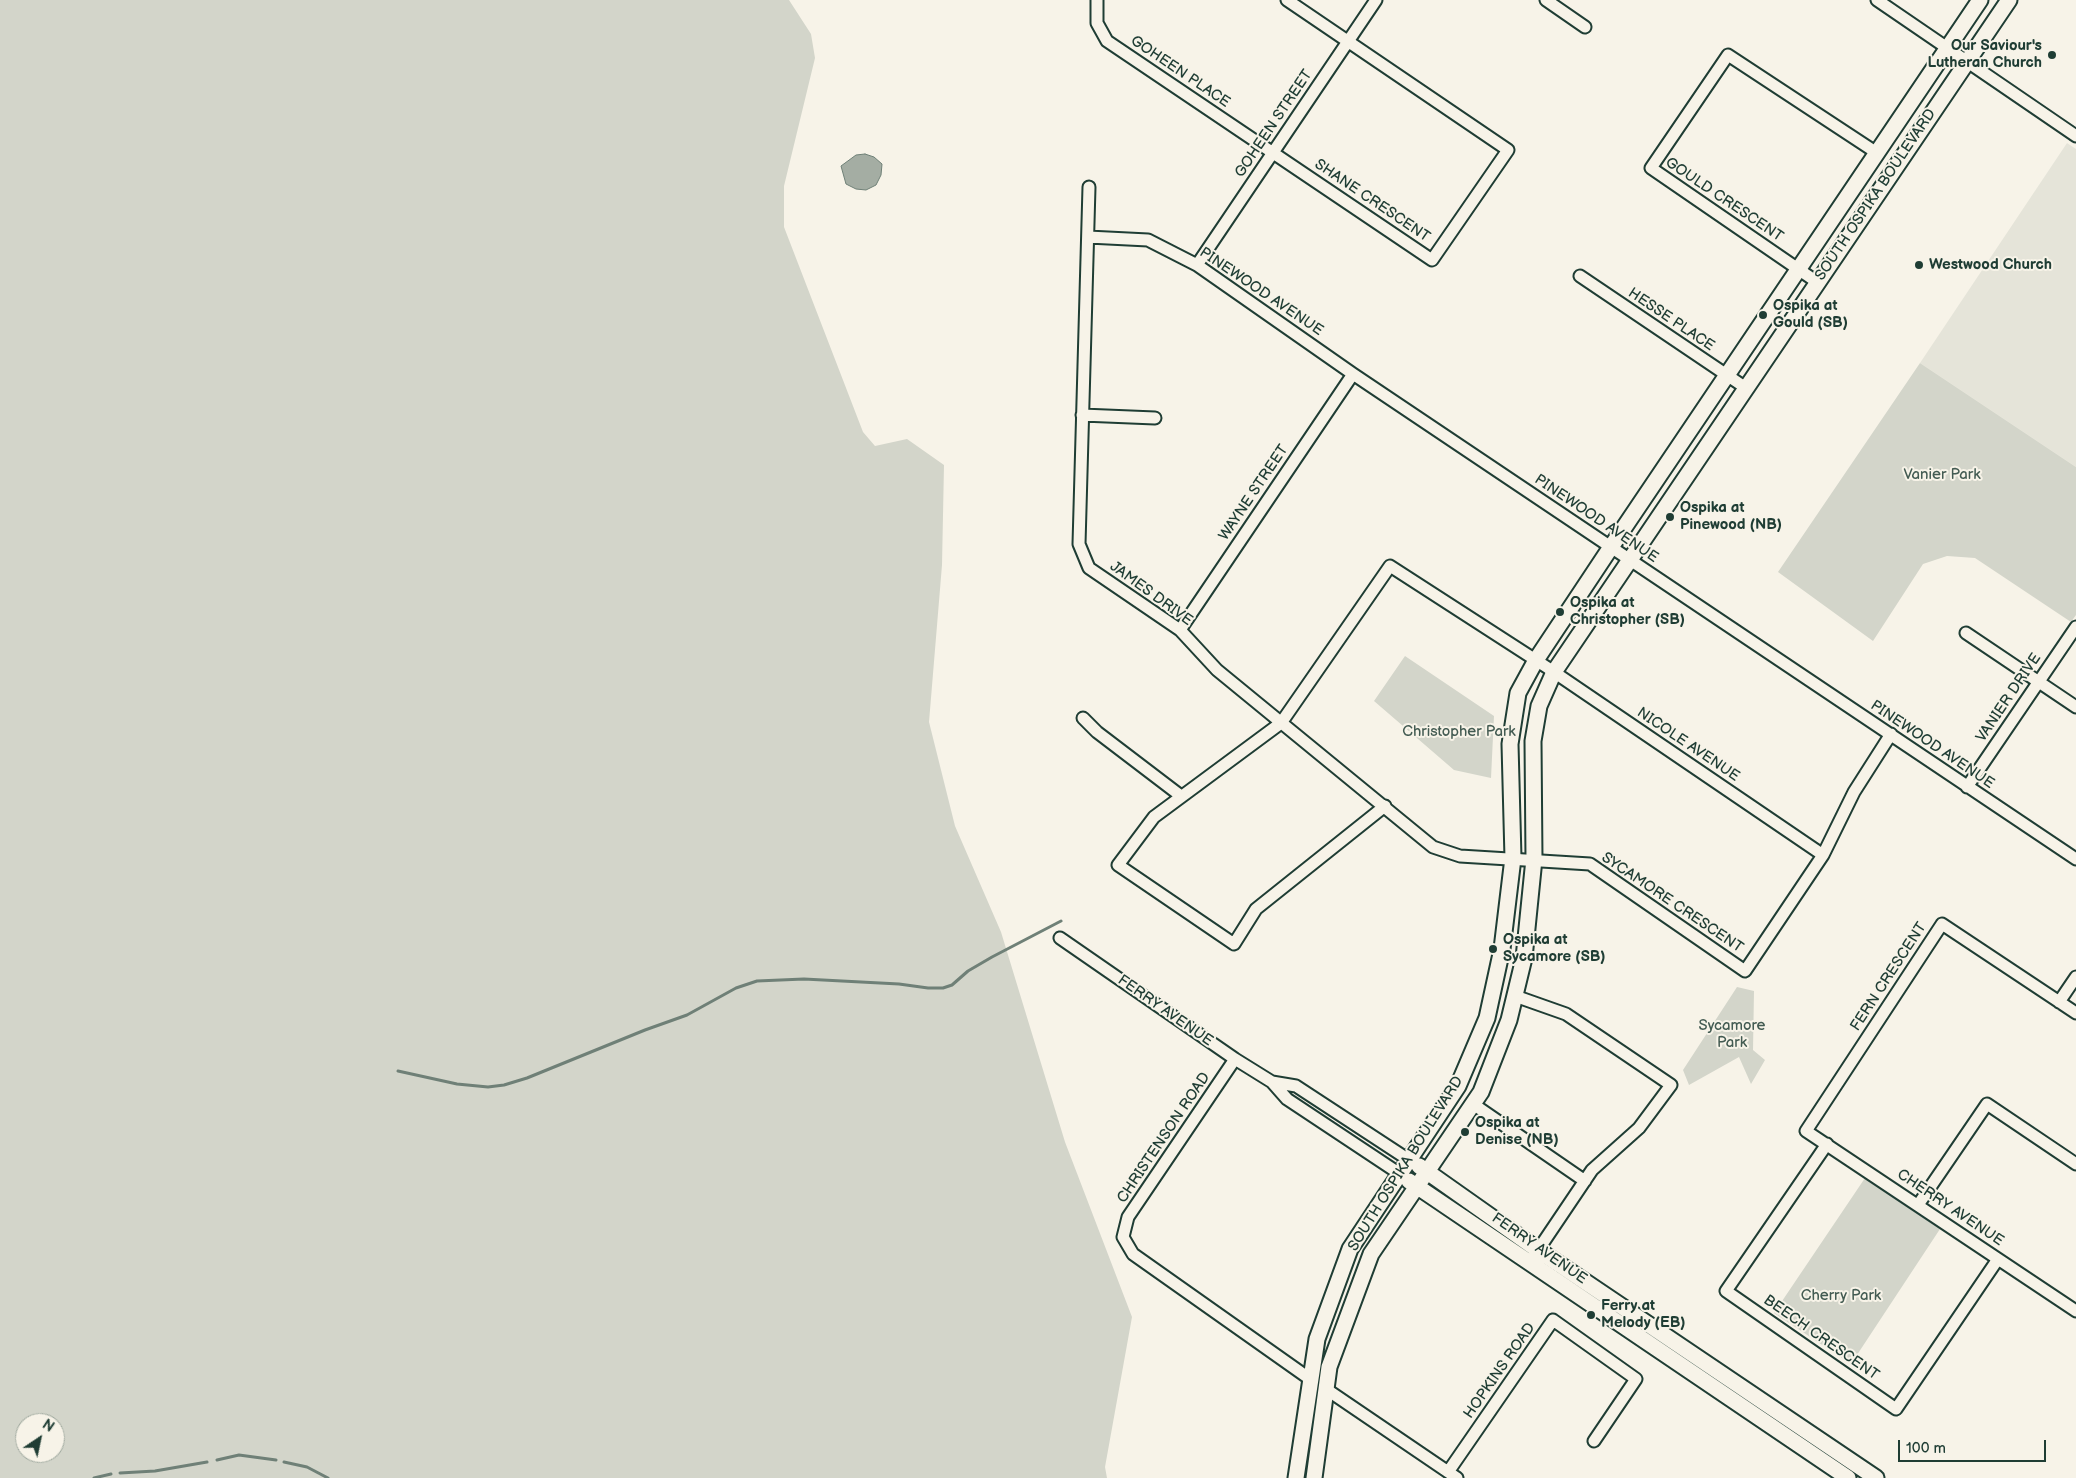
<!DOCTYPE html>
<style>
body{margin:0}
#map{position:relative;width:2076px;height:1478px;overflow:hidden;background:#f7f3e8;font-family:"Balsamiq Sans",sans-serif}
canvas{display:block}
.north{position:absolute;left:15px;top:1413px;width:50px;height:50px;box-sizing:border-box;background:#f7f3e8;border:1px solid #a1aaa0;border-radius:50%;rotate:34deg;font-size:14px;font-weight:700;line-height:20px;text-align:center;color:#1f3d34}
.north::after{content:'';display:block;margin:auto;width:18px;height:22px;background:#1f3d34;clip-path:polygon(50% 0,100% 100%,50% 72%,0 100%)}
.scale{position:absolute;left:1898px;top:1440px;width:148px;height:22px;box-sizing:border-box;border:2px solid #1f3d34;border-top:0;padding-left:6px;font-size:15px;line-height:18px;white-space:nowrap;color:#1f3d34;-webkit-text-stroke:4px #f7f3e8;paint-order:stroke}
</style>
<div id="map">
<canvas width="2076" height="1478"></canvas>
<div class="north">N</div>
<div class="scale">100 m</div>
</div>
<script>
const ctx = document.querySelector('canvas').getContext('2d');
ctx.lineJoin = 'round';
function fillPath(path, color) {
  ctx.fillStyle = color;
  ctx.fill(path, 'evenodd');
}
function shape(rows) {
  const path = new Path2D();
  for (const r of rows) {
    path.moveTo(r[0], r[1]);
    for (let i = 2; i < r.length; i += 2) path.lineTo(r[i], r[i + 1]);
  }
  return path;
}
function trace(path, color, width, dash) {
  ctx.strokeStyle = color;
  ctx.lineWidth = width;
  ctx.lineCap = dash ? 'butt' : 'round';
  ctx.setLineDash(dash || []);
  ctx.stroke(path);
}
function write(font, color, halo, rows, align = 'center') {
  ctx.font = font + ' "Balsamiq Sans",sans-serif';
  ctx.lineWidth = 4;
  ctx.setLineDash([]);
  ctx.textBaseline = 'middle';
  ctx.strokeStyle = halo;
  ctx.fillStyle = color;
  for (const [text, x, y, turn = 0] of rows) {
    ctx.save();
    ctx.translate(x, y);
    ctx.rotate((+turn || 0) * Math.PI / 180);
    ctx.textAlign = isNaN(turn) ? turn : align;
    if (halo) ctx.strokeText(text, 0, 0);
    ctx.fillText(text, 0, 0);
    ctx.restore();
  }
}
fillPath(shape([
 [2067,143,2076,149,2076,467,1920,363]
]), '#e5e4d9');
fillPath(shape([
 [0,0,789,0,811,34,815,58,784,186,784,227,863,432,875,446,907,439,944,465,942,565,929,722,955,826,1001,932,1065,1142,1132,1317,1105,1467,1107,1478,0,1478],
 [25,1423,55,1423,55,1453,25,1453],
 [1920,363,2076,467,2076,615,2071,622,1975,558,1947,556,1923,564,1873,641,1778,572],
 [1405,656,1494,716,1491,778,1454,770,1374,701],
 [1737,987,1754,991,1753,1050,1765,1060,1751,1084,1739,1057,1689,1085,1683,1070],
 [1865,1178,1940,1229,1851,1364,1774,1313]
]), '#d3d5ca');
const water = shape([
 [865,154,874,157,882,164,881,175,876,185,866,190,856,189,846,184,841,166,856,155,865,154]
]);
fillPath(water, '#a4ada3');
trace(water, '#6f8077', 1);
trace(shape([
 [398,1071,457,1084,488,1087,504,1085,527,1078,645,1030,687,1015,736,988,757,981,804,979,899,984,928,988,943,988,952,985,968,971,992,957,1061,921],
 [217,1460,239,1455,276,1460],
 [284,1462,307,1467,328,1478],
 [120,1473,155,1471,207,1462],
 [94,1478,111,1474]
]), '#6f8077', 3);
const minor = shape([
 [1097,0,1097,23,1107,41,1432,260,1508,150,1287,0],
 [1546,0,1585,27],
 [1877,0,2076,136],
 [1089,187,1079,544,1089,568,1180,630,1217,670,1433,847,1460,856,1590,864,1745,971,1823,855,1854,792,1891,734],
 [1088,237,1148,240,1197,265,1353,374,2076,859],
 [1197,265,1376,0],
 [1580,276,1746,388],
 [1817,282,1651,168,1728,55,1877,153],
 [1082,415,1155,418],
 [1180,630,1353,374],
 [1966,633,2076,707],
 [1083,718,1097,732,1181,796],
 [1967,787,2076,627],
 [1385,806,1256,909,1234,944,1118,865,1154,817,1281,723,1390,566,1548,668,1823,855],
 [1060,938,1235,1059,1272,1082,1287,1099,1400,1174],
 [1515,996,1566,1014,1671,1085,1639,1128,1592,1170,1530,1262],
 [2059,1002,2076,977],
 [2076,1013,1942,924,1806,1131,2076,1311],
 [1235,1059,1128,1217,1123,1237,1133,1254,1310,1379],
 [1272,1082,1296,1086,1409,1160],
 [1473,1104,1585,1181],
 [1827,1144,1726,1291,1896,1409,1998,1259],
 [1918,1205,1987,1104,2076,1164],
 [1326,1389,1457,1478],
 [1448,1472,1553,1320,1636,1379,1594,1441]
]);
const major = shape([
 [1419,1166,1538,1250,1876,1478],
 [1409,1181,1848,1478],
 [1296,1478,1317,1339,1350,1249,1458,1086,1487,1018,1502,949,1513,858,1510,744,1518,693,1536,660,1611,547,1980,0],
 [1314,1478,1329,1367,1371,1254,1481,1092,1509,1020,1524,958,1534,859,1533,741,1539,706,1554,672,2009,0]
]);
trace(minor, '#1f3d34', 15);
trace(major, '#1f3d34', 19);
trace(minor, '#f7f3e8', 11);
trace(major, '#f7f3e8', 15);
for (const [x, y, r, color] of [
 [2052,55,5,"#1f3d34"],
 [1919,265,5,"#1f3d34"],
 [1763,315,5,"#1f3d34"],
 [1670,517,5,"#1f3d34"],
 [1560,612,5,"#1f3d34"],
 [1493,949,5,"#1f3d34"],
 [1465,1132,5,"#1f3d34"],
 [1591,1315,5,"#1f3d34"]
]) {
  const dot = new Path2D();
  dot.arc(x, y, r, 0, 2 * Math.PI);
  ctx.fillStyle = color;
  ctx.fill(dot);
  trace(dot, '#f7f3e8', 2);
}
write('bold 15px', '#1f3d34', '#f7f3e8', [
 ["Our Saviour's",2042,46,"right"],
 ["Lutheran Church",2042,63,"right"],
 ["Westwood Church",1929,265],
 ["Ospika at",1773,306],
 ["Gould (SB)",1773,323],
 ["Ospika at",1680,508],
 ["Pinewood (NB)",1680,525],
 ["Ospika at",1570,603],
 ["Christopher (SB)",1570,620],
 ["Ospika at",1503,940],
 ["Sycamore (SB)",1503,957],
 ["Ospika at",1475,1123],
 ["Denise (NB)",1475,1140],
 ["Ferry at",1601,1306],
 ["Melody (EB)",1601,1323]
], 'left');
write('15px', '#1f3d34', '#f7f3e8', [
 ["GOHEEN PLACE",1180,72,34],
 ["GOHEEN STREET",1274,124,-56],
 ["SOUTH OSPIKA BOULEVARD",1876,195,-56],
 ["GOULD CRESCENT",1724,200,34],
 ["SHANE CRESCENT",1372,201,34],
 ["PINEWOOD AVENUE",1261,292,34],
 ["HESSE PLACE",1671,320,34],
 ["WAYNE STREET",1254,493,-56],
 ["PINEWOOD AVENUE",1596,519,34],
 ["JAMES DRIVE",1151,594,36],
 ["VANIER DRIVE",2009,698,-56],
 ["NICOLE AVENUE",1688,745,34],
 ["PINEWOOD AVENUE",1932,745,34],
 ["SYCAMORE CRESCENT",1672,903,34],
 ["FERN CRESCENT",1889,977,-57],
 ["FERRY AVENUE",1165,1011,35],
 ["CHRISTENSON ROAD",1164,1138,-56],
 ["SOUTH OSPIKA BOULEVARD",1406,1164,-58],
 ["CHERRY AVENUE",1950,1208,34],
 ["FERRY AVENUE",1539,1249,35],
 ["BEECH CRESCENT",1821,1338,35],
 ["HOPKINS ROAD",1500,1371,-55]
]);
write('15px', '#435b52', '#f7f3e8', [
 ["Vanier Park",1942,475],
 ["Christopher Park",1459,732],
 ["Sycamore",1732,1026],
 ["Park",1732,1043],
 ["Cherry Park",1841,1296]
]);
</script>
